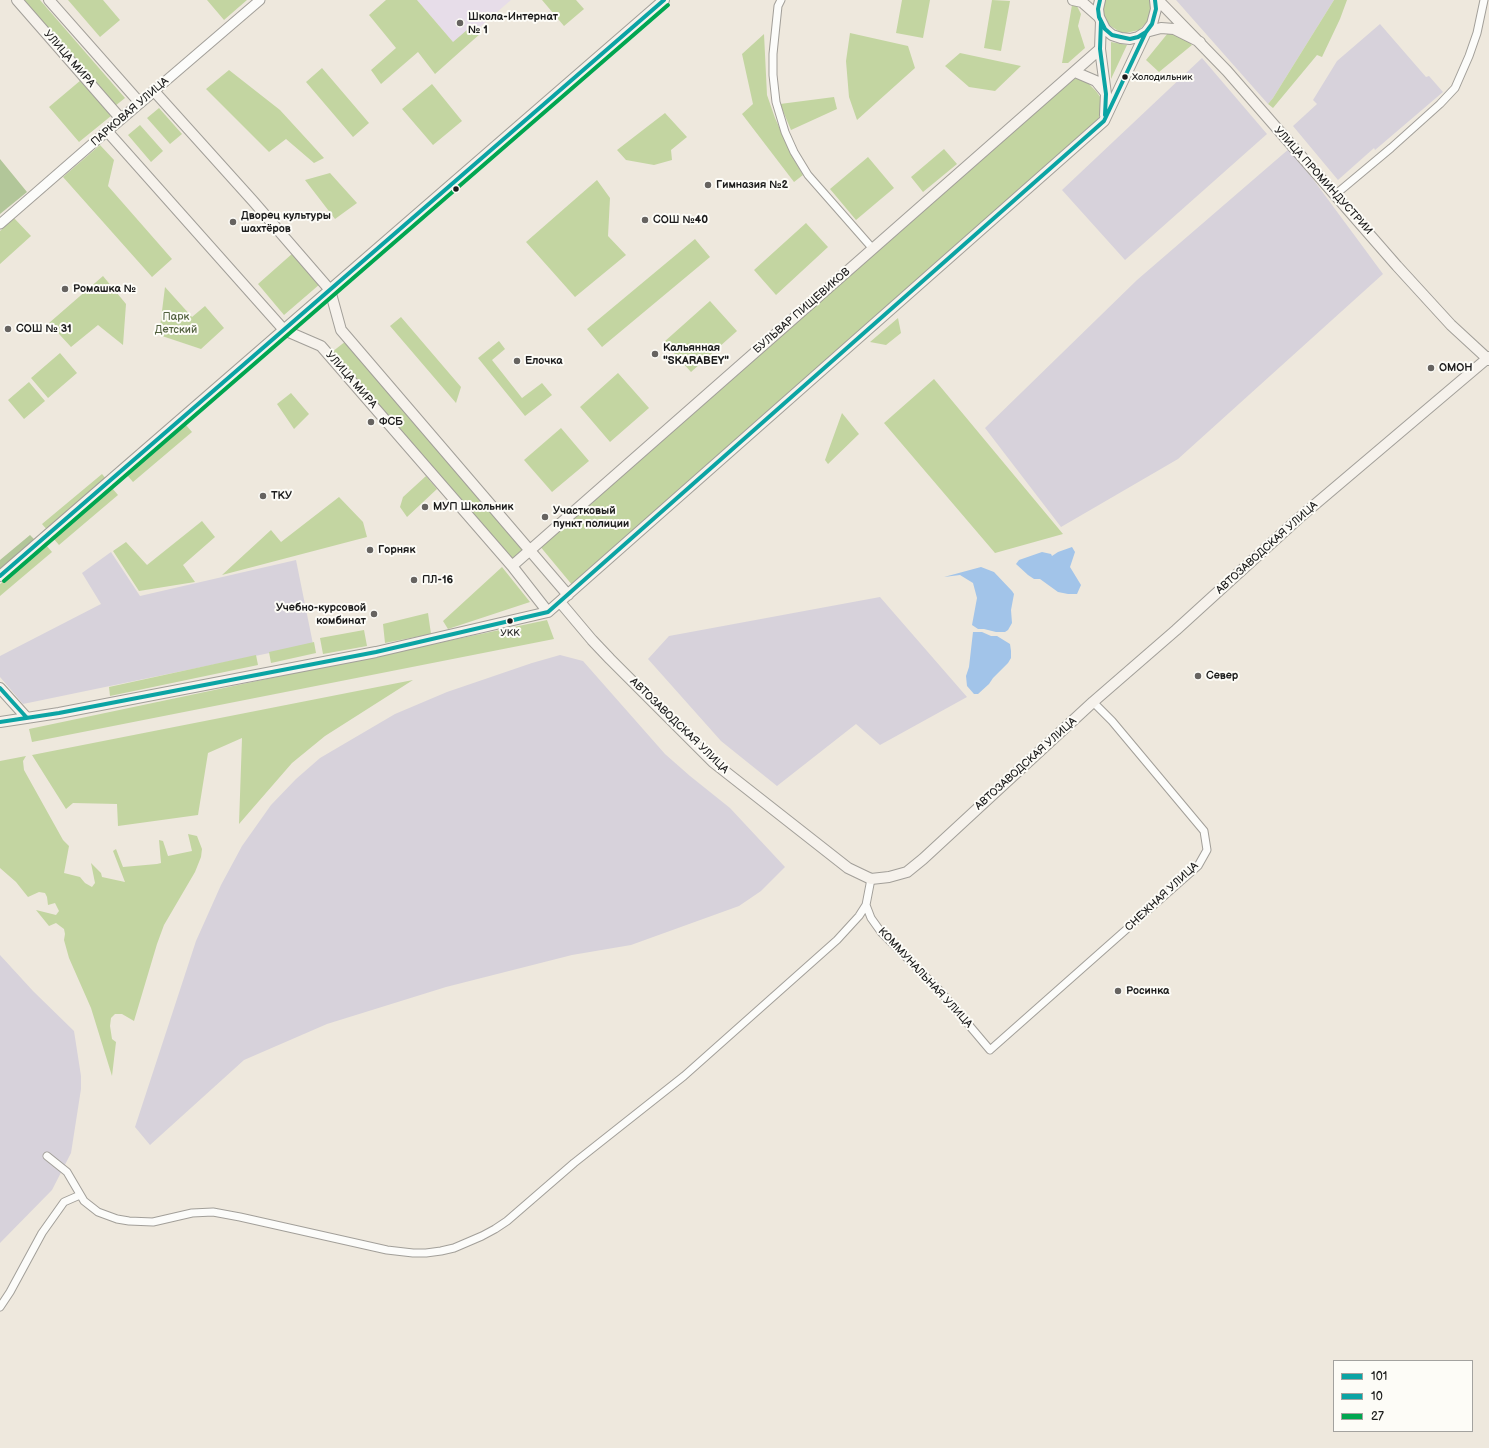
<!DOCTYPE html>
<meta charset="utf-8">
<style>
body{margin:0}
#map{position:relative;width:1489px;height:1448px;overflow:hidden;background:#eee8dd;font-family:"Balsamiq Sans",sans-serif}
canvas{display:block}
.legend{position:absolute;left:1333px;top:1360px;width:140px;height:72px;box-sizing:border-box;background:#fdfcf7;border:1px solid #a3a29f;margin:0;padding:5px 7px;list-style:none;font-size:12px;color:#1c1c1c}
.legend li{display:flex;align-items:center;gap:8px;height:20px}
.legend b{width:20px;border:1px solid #a3a29f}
</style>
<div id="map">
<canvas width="1489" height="1448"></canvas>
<ul class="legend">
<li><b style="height:5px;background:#0ba4a4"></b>101</li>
<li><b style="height:5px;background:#0ba4a4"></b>10</li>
<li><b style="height:5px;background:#00a651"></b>27</li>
</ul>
</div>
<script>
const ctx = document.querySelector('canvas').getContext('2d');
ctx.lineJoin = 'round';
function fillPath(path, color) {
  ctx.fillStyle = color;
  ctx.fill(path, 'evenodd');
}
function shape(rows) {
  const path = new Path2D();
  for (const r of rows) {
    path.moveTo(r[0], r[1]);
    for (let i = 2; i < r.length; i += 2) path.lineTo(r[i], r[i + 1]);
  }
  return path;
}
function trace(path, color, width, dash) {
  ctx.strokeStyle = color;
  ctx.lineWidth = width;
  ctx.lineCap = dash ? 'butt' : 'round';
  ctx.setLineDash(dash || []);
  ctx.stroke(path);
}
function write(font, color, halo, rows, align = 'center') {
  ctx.font = font + ' "Balsamiq Sans",sans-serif';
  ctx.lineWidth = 4;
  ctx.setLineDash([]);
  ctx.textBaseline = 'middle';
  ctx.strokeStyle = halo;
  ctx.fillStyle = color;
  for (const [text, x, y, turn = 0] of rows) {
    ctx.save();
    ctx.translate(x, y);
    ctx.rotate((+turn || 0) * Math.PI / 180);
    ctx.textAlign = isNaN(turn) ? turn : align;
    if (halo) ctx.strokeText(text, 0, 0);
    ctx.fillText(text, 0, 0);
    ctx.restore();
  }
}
fillPath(shape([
 [417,0,511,0,457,47]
]), '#e7dde9');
fillPath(shape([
 [1176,0,1334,0,1273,98,1268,104],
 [1380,24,1426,77,1429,76,1443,92,1375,150,1374,148,1338,180,1293,126,1317,104,1313,100,1337,61],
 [1202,58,1267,134,1125,260,1062,190],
 [1290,148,1383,274,1178,459,1061,527,985,428,1137,280],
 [111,552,140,596,296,560,313,644,23,704,0,677,0,656,101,604,82,573],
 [880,597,967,697,880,745,856,724,777,786,721,741,648,659,669,636],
 [560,655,583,661,665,754,690,776,730,808,785,867,761,891,739,906,631,945,572,955,446,987,327,1024,244,1060,150,1145,135,1127,196,941,221,885,242,846,271,805,296,779,320,758,395,714,447,692,532,663],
 [0,955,33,991,74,1031,81,1076,81,1089,71,1153,52,1190,0,1243]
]), '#d7d2db');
fillPath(shape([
 [23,0,40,0,125,98,115,106],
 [68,0,103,0,120,20,100,37],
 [207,0,247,0,224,20],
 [386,0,417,0,453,42,474,24,481,33,435,74,418,52,381,84,371,70,396,48,369,15],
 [542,0,576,0,584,9,564,26],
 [902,0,930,0,923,38,896,33],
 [992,0,1010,1,1001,51,984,48],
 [1104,0,1150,0,1151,7,1151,15,1148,21,1139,30,1126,33,1120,32,1109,25,1103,13],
 [1334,0,1347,0,1340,19,1322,57,1317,55,1273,108,1268,104,1273,98],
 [1072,5,1077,6,1081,14,1078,26,1085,48,1068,63,1062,63],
 [850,33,908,46,915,68,857,120,849,97,846,61],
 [1168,33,1180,33,1192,45,1159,72,1146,60],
 [764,34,767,95,775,118,793,158,803,175,794,182,742,114,753,104,742,54],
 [1111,42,1127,45,1111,79],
 [960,53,1021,66,995,91,969,87,945,66],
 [322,68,369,123,353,137,306,82],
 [229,70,280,110,324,158,314,163,286,139,269,152,206,89],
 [1078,78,1085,80,1096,91,1103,101,1099,118,573,586,539,545,1072,79],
 [81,80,111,116,79,142,49,107],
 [432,84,462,121,433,145,402,109],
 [834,97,837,109,791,130,780,104],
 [159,108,182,134,170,144,147,118],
 [665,113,687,137,671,150,672,160,654,165,626,160,617,150],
 [140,125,163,151,151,162,128,135],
 [100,145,114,160,108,186,172,259,152,277,63,177],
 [944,149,957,164,923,192,911,177],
 [868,157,894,188,856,220,830,189],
 [330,173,357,203,335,219,305,180],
 [597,180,610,198,608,236,626,255,575,297,526,242],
 [14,218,31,236,0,264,0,231],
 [806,223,828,247,776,295,754,270],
 [695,239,710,257,602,347,587,329],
 [293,253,320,284,284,315,258,284],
 [103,276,126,304,123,345,98,325,71,347,49,323],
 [165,287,192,317,205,306,224,328,201,349,159,335],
 [710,301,737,331,691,372,664,342],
 [401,317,461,387,456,403,390,326],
 [898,318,901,333,886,345,870,342],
 [346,341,524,550,511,561,332,352],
 [499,341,505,349,492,360,522,398,542,383,552,395,525,416,478,358],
 [60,353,77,373,48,398,31,378],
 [618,373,649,408,610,442,580,407],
 [934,379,1063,534,995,553,884,423],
 [29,382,45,401,24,419,8,400],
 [291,393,309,414,294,429,277,404],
 [842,413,859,434,828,464,825,460],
 [186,425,192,432,133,482,127,475],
 [561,428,589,461,552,492,524,460],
 [102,474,108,481,48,531,42,524],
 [426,476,437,489,407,517,400,507,403,497],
 [112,488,118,495,59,545,53,538],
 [339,497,363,522,367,537,222,575,271,530,281,542],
 [202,521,215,537,183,565,195,582,139,591,113,551,126,542,147,565],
 [46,545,52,552,0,596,0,584],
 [502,567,530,602,448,629,443,621],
 [428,613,431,634,385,643,383,624],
 [547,620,554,639,32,742,29,729],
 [364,630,367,646,323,654,320,638],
 [314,642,316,653,271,663,269,652],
 [256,655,258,665,110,696,109,687],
 [413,680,325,736,292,763,239,824,242,738,208,753,198,815,118,826,117,804,73,803,66,809,32,755],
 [26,756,23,761,24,770,63,840,69,846,64,873,80,877,85,883,92,887,95,883,91,863,101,873,102,877,125,882,113,851,116,849,123,867,157,864,161,863,159,840,163,841,168,856,192,851,188,834,197,836,202,849,201,857,195,872,164,925,157,944,134,1021,122,1014,115,1014,111,1018,110,1026,112,1039,116,1042,112,1076,91,1008,69,958,64,940,65,934,64,929,56,923,49,926,36,910,56,915,59,911,55,903,48,905,47,897,45,893,39,892,28,897,16,882,0,868,0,761]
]), '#c3d5a1');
fillPath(shape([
 [0,159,27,192,0,214],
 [30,535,36,541,0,572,0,560]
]), '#b2c699');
fillPath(shape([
 [1072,547,1075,552,1070,567,1081,585,1077,594,1068,594,1058,592,1040,579,1034,579,1028,575,1016,564,1019,560,1042,552,1051,554,1052,556,1058,552],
 [981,567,994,572,1012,591,1014,594,1011,610,1012,623,1008,630,1005,632,996,632,984,629,978,629,972,625,977,598,973,583,960,575,944,577],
 [973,632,982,632,991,636,997,636,1010,644,1011,651,1011,658,1008,663,993,678,989,684,978,694,974,694,967,686,966,676,969,667]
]), '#a2c4e9');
const minor = shape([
 [781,0,778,6,773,54,773,75,776,102,785,132,794,152,808,175,873,249],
 [1336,194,1391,148,1440,104,1455,88,1469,56,1477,33,1484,0],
 [871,879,866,905,871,918,881,932,941,992,990,1050,1198,866,1207,850,1204,831,1112,721,1093,702],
 [47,1156,67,1172,84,1201,98,1212,117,1219,129,1221,153,1222,192,1213,213,1212,240,1217,387,1250,413,1253,426,1253,441,1251,454,1248,482,1236,495,1229,507,1221,574,1163,684,1076,837,940,859,916,866,905],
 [0,1307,10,1292,42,1233,64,1202,80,1195]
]);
const tertiary = shape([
 [154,91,260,0],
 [0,224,107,131]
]);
const secondary = shape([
 [17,0,121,119],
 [49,0,140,103],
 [1073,0,1082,2,1099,17],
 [1100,0,1098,9,1099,17,1105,29,1112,35,1121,38,1130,39,1138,37,1146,32,1152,24,1156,9,1155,0],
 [1158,0,1227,71,1397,266,1451,325,1489,360],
 [1101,21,1100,49,1106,94,1105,115],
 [1075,72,1096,81,1105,92],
 [512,566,1100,49],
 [0,576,664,0],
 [560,602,592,640,610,659,713,762,848,868,871,879,889,877,907,872,923,859,1093,702,1176,630,1299,518,1489,357],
 [548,612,512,566,321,346,284,330,107,131,154,91,253,201,330,290,341,330,568,595],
 [0,688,27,718],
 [0,722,59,713,376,652,548,612,1104,121,1146,32,1161,28,1174,29,1200,42]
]);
trace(minor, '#a29f99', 9);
trace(tertiary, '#a29f99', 11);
trace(secondary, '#a29f99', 12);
trace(minor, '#fcfcfa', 7);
trace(tertiary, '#fcfcfa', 9);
trace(secondary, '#f6f2ec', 10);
trace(shape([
 [1100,0,1098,9,1099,17,1105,29,1112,35,1130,39,1138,37,1146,32,1152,24,1156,9,1155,0],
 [1101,21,1100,49,1106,94,1105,115],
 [0,688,27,718],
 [0,722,59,713,376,652,548,612,1104,121,1146,32]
]), '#0ba4a4', 4);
trace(shape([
 [0,576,664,0]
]), '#0ba4a4', 4);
trace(shape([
 [4,581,668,5]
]), '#00a651', 4);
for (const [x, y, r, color] of [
 [460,23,4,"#666360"],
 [1125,77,3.5,"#1c1c1c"],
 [708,185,4,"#666360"],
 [456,189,3.5,"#1c1c1c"],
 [645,220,4,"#666360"],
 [233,222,4,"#666360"],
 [65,289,4,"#666360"],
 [8,329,4,"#666360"],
 [655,354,4,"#666360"],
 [517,361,4,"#666360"],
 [1431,368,4,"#666360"],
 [371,422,4,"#666360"],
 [263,496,4,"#666360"],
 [425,507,4,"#666360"],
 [545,517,4,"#666360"],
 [370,550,4,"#666360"],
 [414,580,4,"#666360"],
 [374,614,4,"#666360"],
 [510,621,3.5,"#1c1c1c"],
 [1198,676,4,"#666360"],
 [1118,991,4,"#666360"]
]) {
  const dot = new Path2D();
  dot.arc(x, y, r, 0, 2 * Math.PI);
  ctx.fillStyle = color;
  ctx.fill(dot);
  trace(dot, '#fdfcf7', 1.5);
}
write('10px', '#1c1c1c', '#fdfcf7', [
 ["Холодильник",1132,77],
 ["УКК",510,633,"center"]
], 'left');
write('bold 11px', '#1c1c1c', '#fdfcf7', [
 ["Школа-Интернат",468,17],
 ["№ 1",468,30],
 ["Гимназия №2",716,185],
 ["Дворец культуры",241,216],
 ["шахтёров",241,229],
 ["СОШ №40",653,220],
 ["Ромашка №",73,289],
 ["СОШ № 31",16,329],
 ["Кальянная",663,348],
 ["\"SKARABEY\"",663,361],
 ["Елочка",525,361],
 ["ОМОН",1439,368],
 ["ФСБ",379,422],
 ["ТКУ",271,496],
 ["МУП Школьник",433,507],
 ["Участковый",553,511],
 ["пункт полиции",553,524],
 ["Горняк",378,550],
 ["ПЛ-16",422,580],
 ["Учебно-курсовой",366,608,"right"],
 ["комбинат",366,621,"right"],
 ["Север",1206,676],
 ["Росинка",1126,991]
], 'left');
write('11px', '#1c1c1c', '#fdfcf7', [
 ["УЛИЦА МИРА",69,59,49],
 ["ПАРКОВАЯ УЛИЦА",130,112,-41],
 ["УЛИЦА ПРОМИНДУСТРИИ",1323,181,48],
 ["БУЛЬВАР ПИЩЕВИКОВ",802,311,-41],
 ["УЛИЦА МИРА",351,380,49],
 ["АВТОЗАВОДСКАЯ УЛИЦА",1267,548,-42],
 ["АВТОЗАВОДСКАЯ УЛИЦА",679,726,44],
 ["АВТОЗАВОДСКАЯ УЛИЦА",1026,764,-42],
 ["СНЕЖНАЯ УЛИЦА",1162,897,-43],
 ["КОММУНАЛЬНАЯ УЛИЦА",925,978,47]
]);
write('11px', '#51603e', '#fdfcf7', [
 ["Парк",176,317],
 ["Детский",176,330]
]);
</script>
